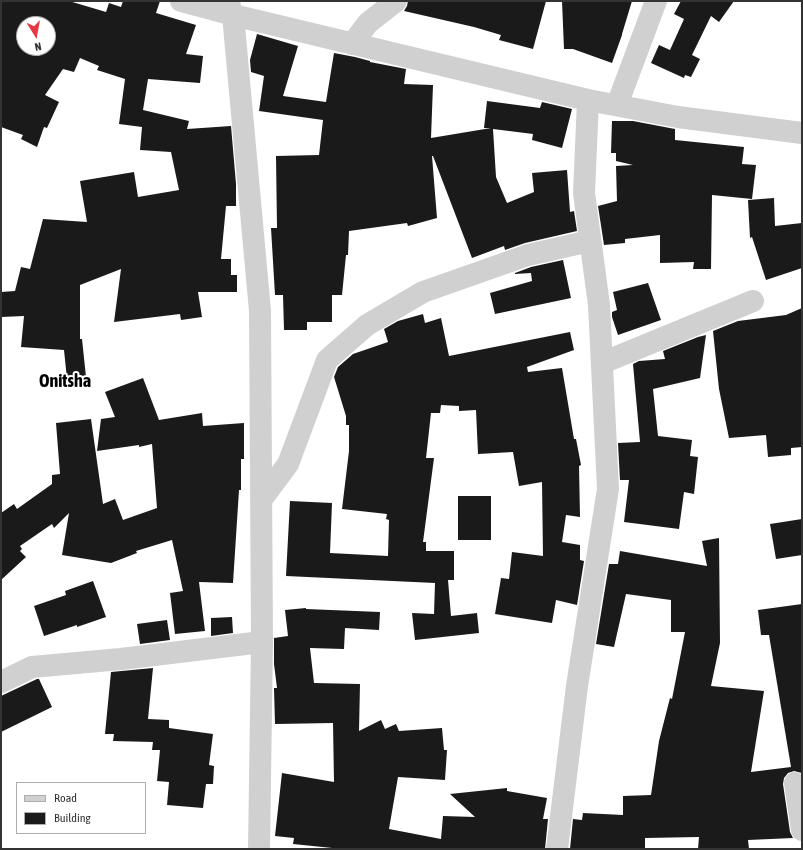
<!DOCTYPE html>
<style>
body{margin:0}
#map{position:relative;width:803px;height:850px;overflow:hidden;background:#fff;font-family:"Asap Condensed",sans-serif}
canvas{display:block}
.frame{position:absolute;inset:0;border:2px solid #333;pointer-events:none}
.legend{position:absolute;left:16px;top:782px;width:130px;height:52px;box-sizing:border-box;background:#fff;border:1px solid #adadad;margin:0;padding:5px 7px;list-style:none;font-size:12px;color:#333}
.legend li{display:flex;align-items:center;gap:8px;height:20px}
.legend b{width:20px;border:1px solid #adadad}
.north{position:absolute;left:16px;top:16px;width:40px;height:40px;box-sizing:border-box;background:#fff;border:1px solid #adadad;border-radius:50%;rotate:169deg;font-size:11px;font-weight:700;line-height:16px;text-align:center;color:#333}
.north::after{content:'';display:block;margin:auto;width:14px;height:18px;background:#e63946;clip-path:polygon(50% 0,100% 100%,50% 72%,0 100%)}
</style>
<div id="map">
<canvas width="803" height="850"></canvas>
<div class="frame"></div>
<ul class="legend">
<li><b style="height:5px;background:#d0d0d0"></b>Road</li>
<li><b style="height:11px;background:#1a1a1a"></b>Building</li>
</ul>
<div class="north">N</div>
</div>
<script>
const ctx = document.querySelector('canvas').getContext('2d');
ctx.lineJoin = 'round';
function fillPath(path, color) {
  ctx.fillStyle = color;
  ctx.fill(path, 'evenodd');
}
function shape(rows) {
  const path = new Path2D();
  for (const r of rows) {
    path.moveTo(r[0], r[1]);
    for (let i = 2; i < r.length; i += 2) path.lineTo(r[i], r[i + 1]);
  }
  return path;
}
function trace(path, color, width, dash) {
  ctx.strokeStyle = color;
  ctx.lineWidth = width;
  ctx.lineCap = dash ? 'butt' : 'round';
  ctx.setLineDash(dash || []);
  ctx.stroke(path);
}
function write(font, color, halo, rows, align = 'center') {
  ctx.font = font + ' "Asap Condensed",sans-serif';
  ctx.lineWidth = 4;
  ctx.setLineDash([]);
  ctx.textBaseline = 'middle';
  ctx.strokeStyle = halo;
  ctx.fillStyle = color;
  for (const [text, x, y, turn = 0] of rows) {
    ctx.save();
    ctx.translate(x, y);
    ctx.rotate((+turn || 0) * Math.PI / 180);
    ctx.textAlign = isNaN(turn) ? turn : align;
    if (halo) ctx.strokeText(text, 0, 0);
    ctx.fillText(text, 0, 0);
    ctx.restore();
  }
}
fillPath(shape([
 [1,1,69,1,106,12,109,3,121,7,123,1,160,1,156,13,196,25,186,54,203,56,200,83,148,79,143,110,189,121,187,129,231,126,236,184,236,206,226,206,221,259,231,259,231,275,237,275,237,292,198,292,202,317,181,320,180,314,114,322,121,269,80,285,80,339,82,339,86,377,67,379,64,350,21,347,24,316,1,317,1,292,15,291,21,267,30,269,43,219,87,222,80,181,134,172,138,197,179,190,171,152,140,150,142,127,119,124,125,79,97,70,99,66,80,58,74,72,63,69,45,95,59,102,47,128,44,127,37,147,21,139,23,135,1,127],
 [24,24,48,24,48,48,24,48],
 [408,1,546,1,533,49,499,40,501,35,474,27,404,11,407,6],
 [562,1,632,1,622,34,622,35,612,63,573,49,564,49],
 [681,1,734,1,719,22,711,16,692,55,700,59,691,77,685,75,684,78,651,63,659,45,670,50,684,19,674,14],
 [257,34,298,46,283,96,326,102,334,53,355,57,370,61,370,62,406,69,404,84,433,85,431,138,491,128,484,128,487,101,540,108,542,102,572,109,562,148,532,140,533,134,493,129,496,177,507,203,534,192,532,173,567,170,570,212,574,211,577,231,525,243,505,250,504,246,472,258,433,156,432,156,437,218,408,226,407,223,349,231,348,255,346,255,342,295,332,295,332,322,307,322,307,330,284,330,283,295,275,295,271,228,277,228,276,156,319,155,323,120,259,111,264,76,251,72,250,60],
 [612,121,633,121,675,129,675,140,744,147,742,164,756,165,752,199,712,195,711,269,693,269,694,262,660,263,660,235,625,239,625,243,604,245,598,206,617,201,616,166,633,165,616,161,616,153,611,153],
 [774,198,775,226,802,223,802,268,766,280,752,237,750,238,748,200],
 [563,260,571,298,495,314,490,293,532,281,531,273,515,274,515,273,531,267],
 [648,283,661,320,618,335,612,317,612,312,617,310,613,292],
 [802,308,802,447,791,448,791,455,768,457,766,435,729,438,719,389,713,331,738,321,786,315],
 [423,314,425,323,441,318,449,356,570,332,574,350,527,367,528,372,562,368,574,439,576,439,581,465,579,466,580,517,566,515,562,542,580,545,580,560,584,561,577,605,556,600,552,623,495,614,501,578,509,579,512,552,543,556,542,482,519,486,513,452,478,454,476,410,459,411,459,406,441,405,440,413,431,413,426,458,434,458,423,542,426,542,426,551,454,551,454,580,448,580,451,616,477,613,479,633,415,640,412,613,434,614,435,583,286,576,290,501,332,503,330,553,388,556,389,520,386,519,387,514,342,509,349,451,349,425,346,425,346,416,334,377,338,367,353,354,388,342,384,329,398,321],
 [706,335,700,378,653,389,658,436,692,440,690,456,698,457,694,494,684,492,679,529,624,522,629,480,620,480,618,443,640,442,633,364,639,361,665,359,663,351,698,337],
 [143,378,159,420,202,413,203,426,244,423,244,459,241,459,241,490,239,490,233,583,199,582,205,631,175,634,170,593,183,591,172,540,136,551,137,553,111,563,62,555,69,513,54,528,52,524,20,546,22,549,20,551,26,557,1,580,1,513,14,504,17,509,52,484,52,475,60,474,56,423,91,419,103,504,115,499,123,520,157,508,152,444,139,447,139,445,97,451,101,419,115,417,105,392],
 [458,496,491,496,491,540,458,540],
 [802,519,802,555,776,559,770,524],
 [719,538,720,643,711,686,764,691,751,772,791,767,769,635,761,635,758,610,802,604,802,773,794,771,788,773,784,778,783,784,790,832,793,838,748,840,749,849,698,849,699,837,645,838,645,849,570,849,573,819,582,820,583,813,623,815,623,796,651,795,659,741,670,698,672,699,685,632,671,632,671,600,626,594,614,647,596,644,609,564,618,564,620,551,707,566,702,541],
 [93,581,106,617,77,627,77,625,44,636,34,606,66,595,65,591],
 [306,608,306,609,380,612,379,630,345,628,344,649,310,648,314,683,360,684,359,731,381,720,385,729,396,724,399,731,442,728,444,750,447,750,445,780,398,777,389,829,441,839,443,816,475,817,450,794,507,788,507,791,547,798,543,819,548,819,545,849,342,849,293,844,294,838,275,836,282,773,334,782,333,723,275,724,274,688,277,688,274,664,274,638,288,636,285,610],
 [232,617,233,633,211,636,211,618],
 [167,620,170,640,140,644,137,624],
 [153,668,148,719,169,720,169,728,213,734,209,765,214,766,213,784,206,784,203,808,167,805,169,782,157,781,160,750,152,750,153,742,113,741,114,734,105,734,111,672],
 [37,679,39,679,52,707,1,732,1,696]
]), '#1a1a1a');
trace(shape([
 [181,1,233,15,588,100,678,117,802,133],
 [228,1,233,15,260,311,262,642,259,849],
 [352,44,368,23,396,1],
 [617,105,656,1],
 [602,363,753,301],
 [262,499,288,464,327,360,367,325,423,292,528,255,590,241],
 [1,682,32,667,121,659,262,642],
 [795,783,802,830],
 [557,849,577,686,608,489,599,305,584,193,588,100]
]), '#d0d0d0', 22);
write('bold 18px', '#000', '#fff', [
 ["Onitsha",65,381]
]);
</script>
